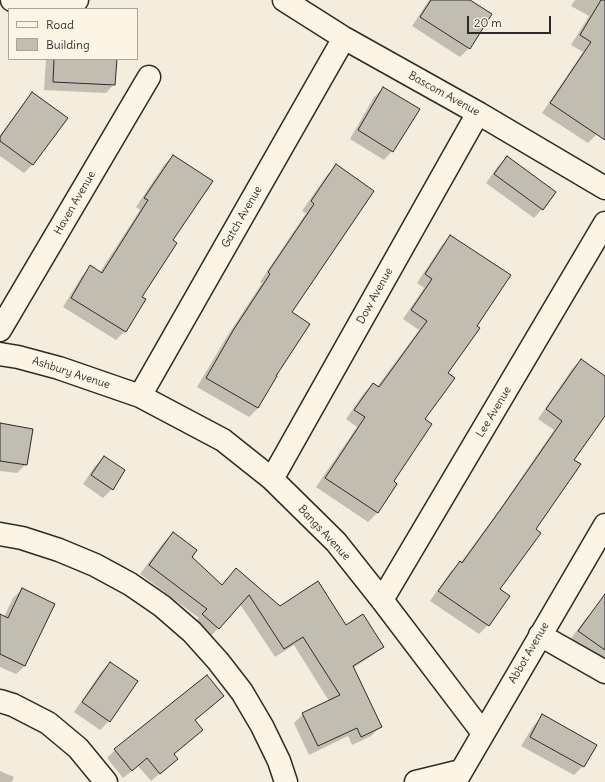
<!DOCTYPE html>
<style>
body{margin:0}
#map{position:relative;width:605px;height:782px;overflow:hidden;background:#f4edde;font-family:Delius,sans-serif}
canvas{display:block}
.legend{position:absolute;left:8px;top:8px;width:130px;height:52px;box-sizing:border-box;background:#fcf5e5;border:1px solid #a8a49b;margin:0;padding:5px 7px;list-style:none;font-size:12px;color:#2b2b2b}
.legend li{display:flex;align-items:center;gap:8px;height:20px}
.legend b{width:20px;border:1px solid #a8a49b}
.scale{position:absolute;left:467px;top:16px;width:84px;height:18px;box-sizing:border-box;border:2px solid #2b2b2b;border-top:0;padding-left:5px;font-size:12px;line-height:14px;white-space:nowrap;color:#2b2b2b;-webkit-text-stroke:3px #fcf5e5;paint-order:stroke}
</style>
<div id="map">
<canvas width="605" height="782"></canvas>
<ul class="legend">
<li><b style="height:5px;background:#fcf5e5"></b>Road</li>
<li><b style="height:11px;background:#c2bdb1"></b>Building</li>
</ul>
<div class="scale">20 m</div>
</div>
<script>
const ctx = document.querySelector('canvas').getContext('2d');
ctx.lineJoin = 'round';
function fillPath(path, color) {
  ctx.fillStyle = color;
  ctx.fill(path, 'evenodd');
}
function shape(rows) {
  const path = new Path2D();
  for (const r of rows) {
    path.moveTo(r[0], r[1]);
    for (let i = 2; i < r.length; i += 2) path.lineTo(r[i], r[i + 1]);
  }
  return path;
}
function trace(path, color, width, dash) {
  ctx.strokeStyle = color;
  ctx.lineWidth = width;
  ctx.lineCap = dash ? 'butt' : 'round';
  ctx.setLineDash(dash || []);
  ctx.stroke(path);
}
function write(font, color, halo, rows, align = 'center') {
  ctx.font = font + ' Delius,sans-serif';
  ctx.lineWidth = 3.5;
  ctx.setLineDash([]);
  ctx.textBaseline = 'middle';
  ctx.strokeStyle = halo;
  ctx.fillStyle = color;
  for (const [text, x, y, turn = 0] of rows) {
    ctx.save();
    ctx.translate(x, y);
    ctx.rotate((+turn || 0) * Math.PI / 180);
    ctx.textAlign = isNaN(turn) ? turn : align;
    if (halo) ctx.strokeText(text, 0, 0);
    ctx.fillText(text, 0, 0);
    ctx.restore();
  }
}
fillPath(shape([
 [429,0,468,0,469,48,460,57,412,26],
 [575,0,605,0,605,121,597,134,588,143,542,113,583,52,571,45,589,16,571,6],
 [46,59,116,59,114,84,106,93,44,90],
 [383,88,392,151,384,160,350,139,374,97],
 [32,94,33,164,24,173,0,156,0,135,24,103],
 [173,156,172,241,141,298,144,300,125,331,116,340,63,307,82,276,91,267,100,272,140,210,136,207,164,165],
 [507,157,542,209,534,218,486,183,498,166],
 [336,166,290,313,274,376,258,408,249,417,197,387,226,338,262,283,260,282,306,213,302,211,327,175],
 [451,236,447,374,392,481,396,484,377,513,368,522,316,487,357,427,346,419,364,393,373,384,377,387,419,330,403,319,424,288,417,283,442,245],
 [581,360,605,377,605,414,573,460,535,530,499,590,508,596,488,625,479,634,430,601,451,571,460,563,495,516,554,430,538,419,572,369],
 [0,425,26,464,17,473,0,471],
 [104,457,112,489,103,498,83,484,95,466],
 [173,533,190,558,221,586,228,578,280,607,346,626,382,646,373,655,353,668,380,727,371,736,352,745,348,736,309,755,294,723,303,714,329,701,294,645,275,657,240,604,210,637,194,623,199,618,140,574,164,542],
 [22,589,25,666,16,674,0,667,0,615,4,617,13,598],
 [595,609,605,616,605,665,570,640,586,618],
 [110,663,109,721,100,730,74,712,101,672],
 [223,696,194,721,202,730,173,755,177,759,151,781,138,766,123,778,107,758,115,750],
 [543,716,583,766,574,775,521,746,534,725],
 [0,771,14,777,12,782,0,782]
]), '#0003');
const building = shape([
 [431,0,470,0,492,14,470,49,420,17,431,0],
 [601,0,605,0,605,140,550,103,591,42,580,35,601,0],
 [54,59,117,59,115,85,53,82,54,59],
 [383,87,420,109,393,152,358,130,383,87],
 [32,92,68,118,33,165,0,141,0,137,32,92],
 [173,155,213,181,173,240,177,243,142,297,146,299,126,332,71,298,90,265,102,273,148,200,144,198,173,155],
 [507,156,556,192,543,210,494,174,507,156],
 [336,164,374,191,292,312,310,324,276,376,277,376,258,408,206,378,234,329,270,274,268,272,314,204,311,201,336,164],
 [450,235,511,275,477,326,480,328,448,373,455,378,425,419,432,424,394,481,397,484,378,513,325,478,365,417,354,410,373,383,379,387,427,321,411,310,432,279,425,274,450,235],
 [581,359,605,376,605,416,574,460,581,464,536,529,541,533,500,589,510,596,489,626,438,591,460,561,462,563,503,506,562,421,546,409,581,359],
 [0,423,33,429,27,465,0,461,0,423],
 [104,456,125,470,113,490,91,475,104,456],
 [173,532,197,550,192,557,222,585,236,568,280,606,318,581,346,625,363,614,384,647,353,666,382,727,361,737,357,728,318,746,302,713,340,695,303,637,284,649,249,595,219,629,202,614,207,609,149,565,173,532],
 [22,588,55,604,25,666,0,654,0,614,8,618,22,588],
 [605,594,605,650,578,631,605,594],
 [110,662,138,681,110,722,82,702,110,662],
 [207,675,224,696,195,720,203,730,174,754,178,759,160,774,147,758,132,771,114,749,207,675],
 [542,714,597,745,584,767,530,737,542,714]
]);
fillPath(building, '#c2bdb1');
trace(building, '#2b2b2b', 1);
const minor = shape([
 [12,0,37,4,77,0],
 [284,0,344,38,478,113,605,188],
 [0,330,149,77],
 [0,354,18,357,59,368,140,396,223,440,272,479,336,542,382,600,483,733],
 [140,396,344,38],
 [272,479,478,113],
 [0,534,22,538,59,550,95,565,130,584,162,606,192,632,218,661,242,692,262,726,279,761,286,782],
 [382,600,605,223],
 [540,635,605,672],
 [0,701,13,705,48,723,78,748,106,782],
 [416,782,461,771],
 [455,782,605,525]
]);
trace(minor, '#2b2b2b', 25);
trace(minor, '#fcf5e5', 22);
write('11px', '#2b2b2b', '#fcf5e5', [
 ["Bascom Avenue",444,94,29],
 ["Haven Avenue",75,203,-60],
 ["Gatch Avenue",242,217,-60],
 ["Dow Avenue",375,296,-61],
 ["Ashbury Avenue",71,373,18],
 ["Lee Avenue",494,412,-59],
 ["Bangs Avenue",324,533,47],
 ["Abbot Avenue",529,653,-60]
]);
</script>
